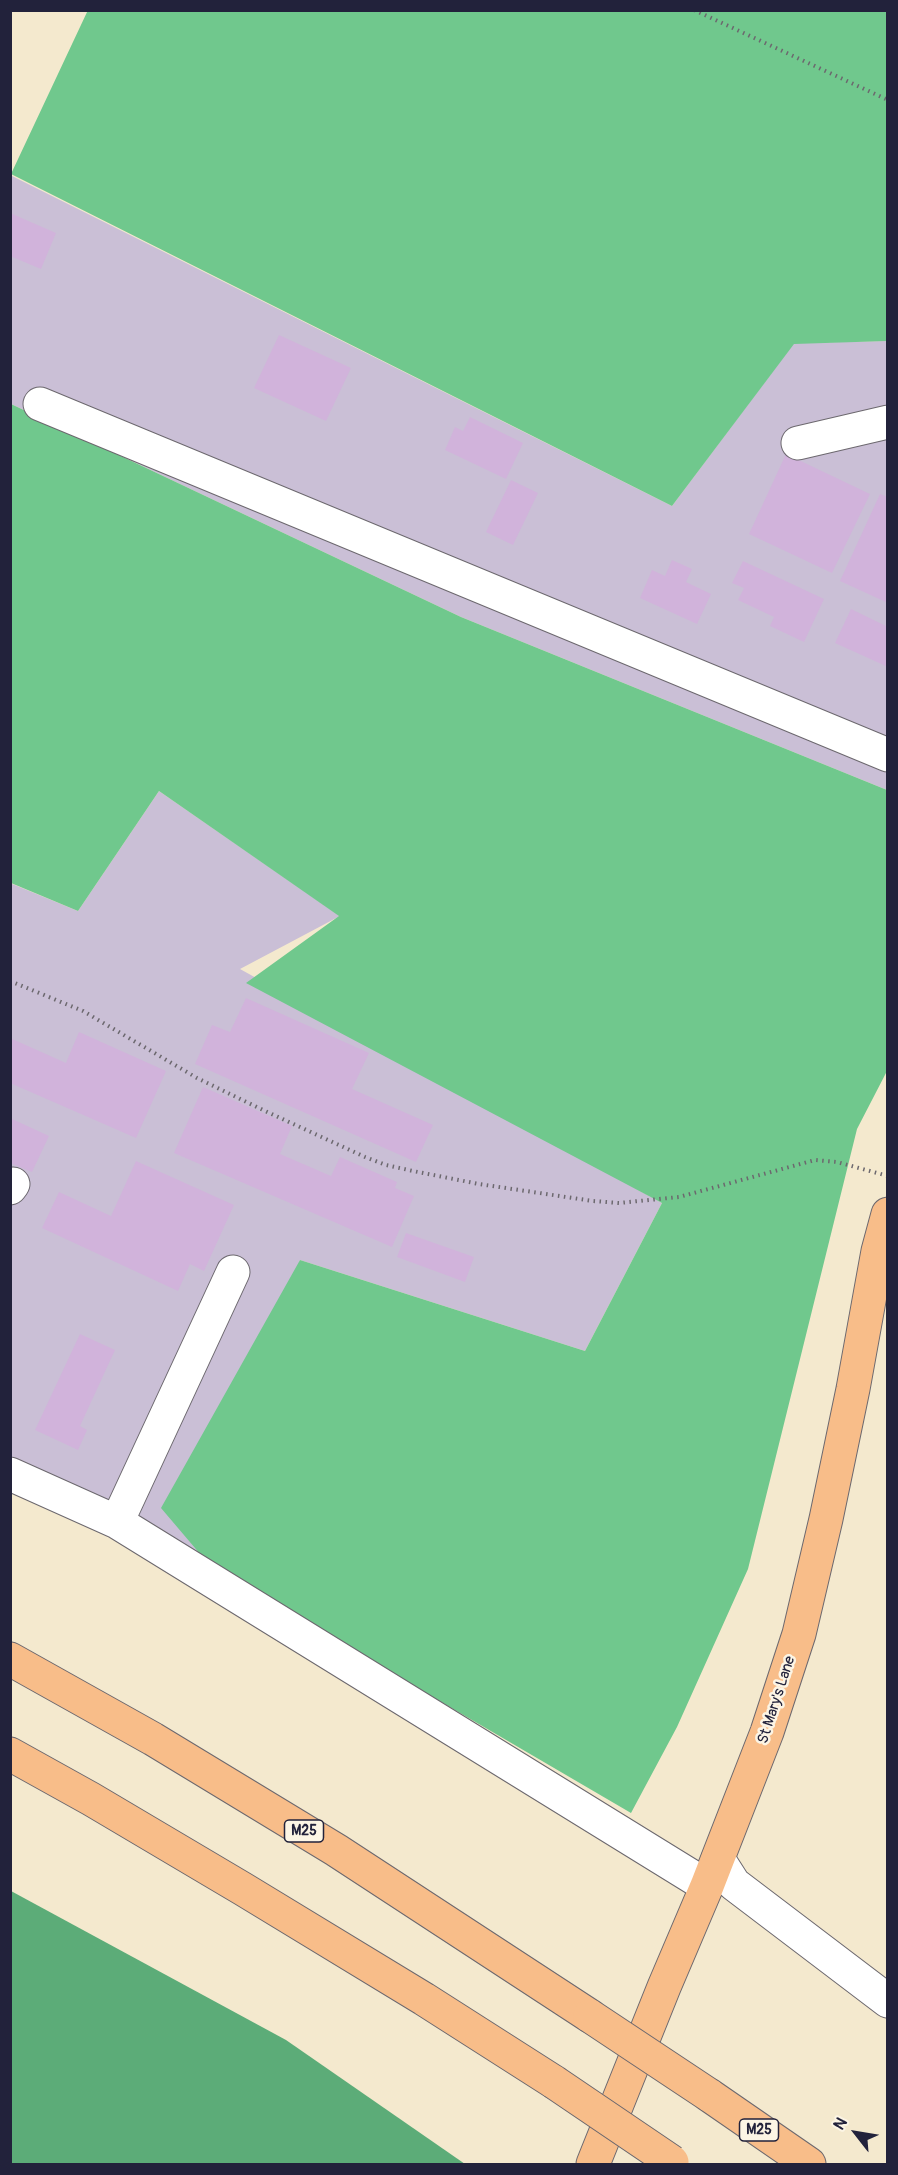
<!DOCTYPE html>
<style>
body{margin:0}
#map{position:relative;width:898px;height:2175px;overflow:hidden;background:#f4e9ce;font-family:Pangolin,sans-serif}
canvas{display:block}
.frame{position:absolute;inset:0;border:12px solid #22223b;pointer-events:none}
.north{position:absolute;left:826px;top:2103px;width:60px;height:60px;-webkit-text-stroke:4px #fcf5e5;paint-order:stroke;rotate:301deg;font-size:16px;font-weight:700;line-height:24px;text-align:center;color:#22223b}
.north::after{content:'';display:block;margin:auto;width:21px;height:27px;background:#22223b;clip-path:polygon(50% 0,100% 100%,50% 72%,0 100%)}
</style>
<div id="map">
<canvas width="898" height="2175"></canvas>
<div class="frame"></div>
<div class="north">N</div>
</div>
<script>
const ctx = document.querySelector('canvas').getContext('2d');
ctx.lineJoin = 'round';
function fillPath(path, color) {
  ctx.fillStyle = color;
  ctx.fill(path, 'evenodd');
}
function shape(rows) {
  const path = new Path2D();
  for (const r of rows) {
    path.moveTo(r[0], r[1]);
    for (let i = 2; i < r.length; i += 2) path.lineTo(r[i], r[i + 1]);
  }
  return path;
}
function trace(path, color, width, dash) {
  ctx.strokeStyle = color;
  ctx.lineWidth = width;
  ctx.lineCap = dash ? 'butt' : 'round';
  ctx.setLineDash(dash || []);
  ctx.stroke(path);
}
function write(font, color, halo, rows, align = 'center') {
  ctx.font = font + ' Pangolin,sans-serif';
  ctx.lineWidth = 5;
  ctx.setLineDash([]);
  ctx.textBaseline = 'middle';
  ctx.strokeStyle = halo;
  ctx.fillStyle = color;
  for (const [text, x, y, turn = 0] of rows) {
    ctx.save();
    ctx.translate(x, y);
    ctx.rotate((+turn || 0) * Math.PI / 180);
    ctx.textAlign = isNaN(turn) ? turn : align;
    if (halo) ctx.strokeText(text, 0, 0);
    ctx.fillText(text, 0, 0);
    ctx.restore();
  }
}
fillPath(shape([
 [10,175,672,506,794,343,887,341,887,790,461,617,11,404],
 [159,791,340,916,240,969,662,1203,585,1351,300,1260,212,1568,11,1490,10,883,78,911]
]), '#cabfd6');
fillPath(shape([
 [88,10,887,11,887,341,794,344,672,506,11,174],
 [11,404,461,617,887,790,887,1071,857,1129,748,1569,677,1727,631,1813,212,1568,161,1508,300,1260,585,1351,662,1203,246,983,339,916,159,791,78,911,11,883]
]), '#70c88d');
fillPath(shape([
 [11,1891,286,2040,465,2164,11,2164]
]), '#5cac78');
fillPath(shape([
 [10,213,56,233,41,269,10,256],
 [279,335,351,368,326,421,254,388],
 [470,417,523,443,506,479,445,450,455,427,463,431],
 [786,454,870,494,832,573,749,534],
 [511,480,538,493,513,545,486,532],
 [880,494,888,497,888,603,840,581],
 [672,560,692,569,686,582,711,594,697,624,640,598,652,570,665,576],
 [743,561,824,599,804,642,770,626,774,617,738,600,744,588,732,583],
 [851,609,888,627,888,667,835,643],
 [246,998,369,1053,352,1089,433,1125,416,1162,195,1064,212,1025,230,1032],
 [79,1032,166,1071,136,1138,10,1083,10,1038,66,1063],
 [203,1087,292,1126,280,1154,331,1176,340,1157,397,1182,395,1188,414,1196,392,1247,174,1153],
 [10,1118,49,1136,32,1172,10,1163],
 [136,1161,234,1205,204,1271,190,1264,178,1291,42,1228,59,1192,111,1216],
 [406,1233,474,1257,465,1282,397,1257],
 [80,1334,115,1350,80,1426,87,1430,78,1450,35,1430]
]), '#d1b3db');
const minor = shape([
 [40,404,888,755],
 [798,443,888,422],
 [10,1188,13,1184],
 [10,1474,117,1522,707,1886],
 [117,1522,233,1272],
 [718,1859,734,1884,888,2001]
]);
const major = shape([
 [593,2164,664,1987,707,1886,767,1732,799,1634,826,1519,853,1389,878,1251,888,1214]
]);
const highway = shape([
 [10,1659,153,1739,336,1850,590,2016],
 [10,1754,91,1799,243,1889,424,1999,554,2082],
 [709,2095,809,2164]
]);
trace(minor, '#6c686e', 35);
trace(major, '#6c686e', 35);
trace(highway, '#6c686e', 35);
trace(shape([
 [694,10,888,100],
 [10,981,83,1011,197,1078,263,1110,365,1157,386,1165,413,1171,479,1184,593,1201,619,1203,679,1197,815,1160,837,1162,888,1176]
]), '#6c686e', 4, [1.5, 4.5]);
trace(minor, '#fff', 33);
trace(major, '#f8bd89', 33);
trace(highway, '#f8bd89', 33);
const highwayBridge = shape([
 [590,2016,709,2095],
 [554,2082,672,2162]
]);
trace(highwayBridge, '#6c686e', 35, []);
trace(highwayBridge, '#f8bd89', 33);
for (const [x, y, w] of [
 [304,1831,39],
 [759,2130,39]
]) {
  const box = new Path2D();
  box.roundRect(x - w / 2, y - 11, w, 22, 4.5);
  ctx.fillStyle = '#fcf5e5';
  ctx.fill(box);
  trace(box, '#22223b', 1.5);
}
write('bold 14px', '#22223b', null, [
 ["M25",304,1831],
 ["M25",759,2130]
]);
write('15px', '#22223b', '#fcf5e5', [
 ["St Mary's Lane",777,1700,-72]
]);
</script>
